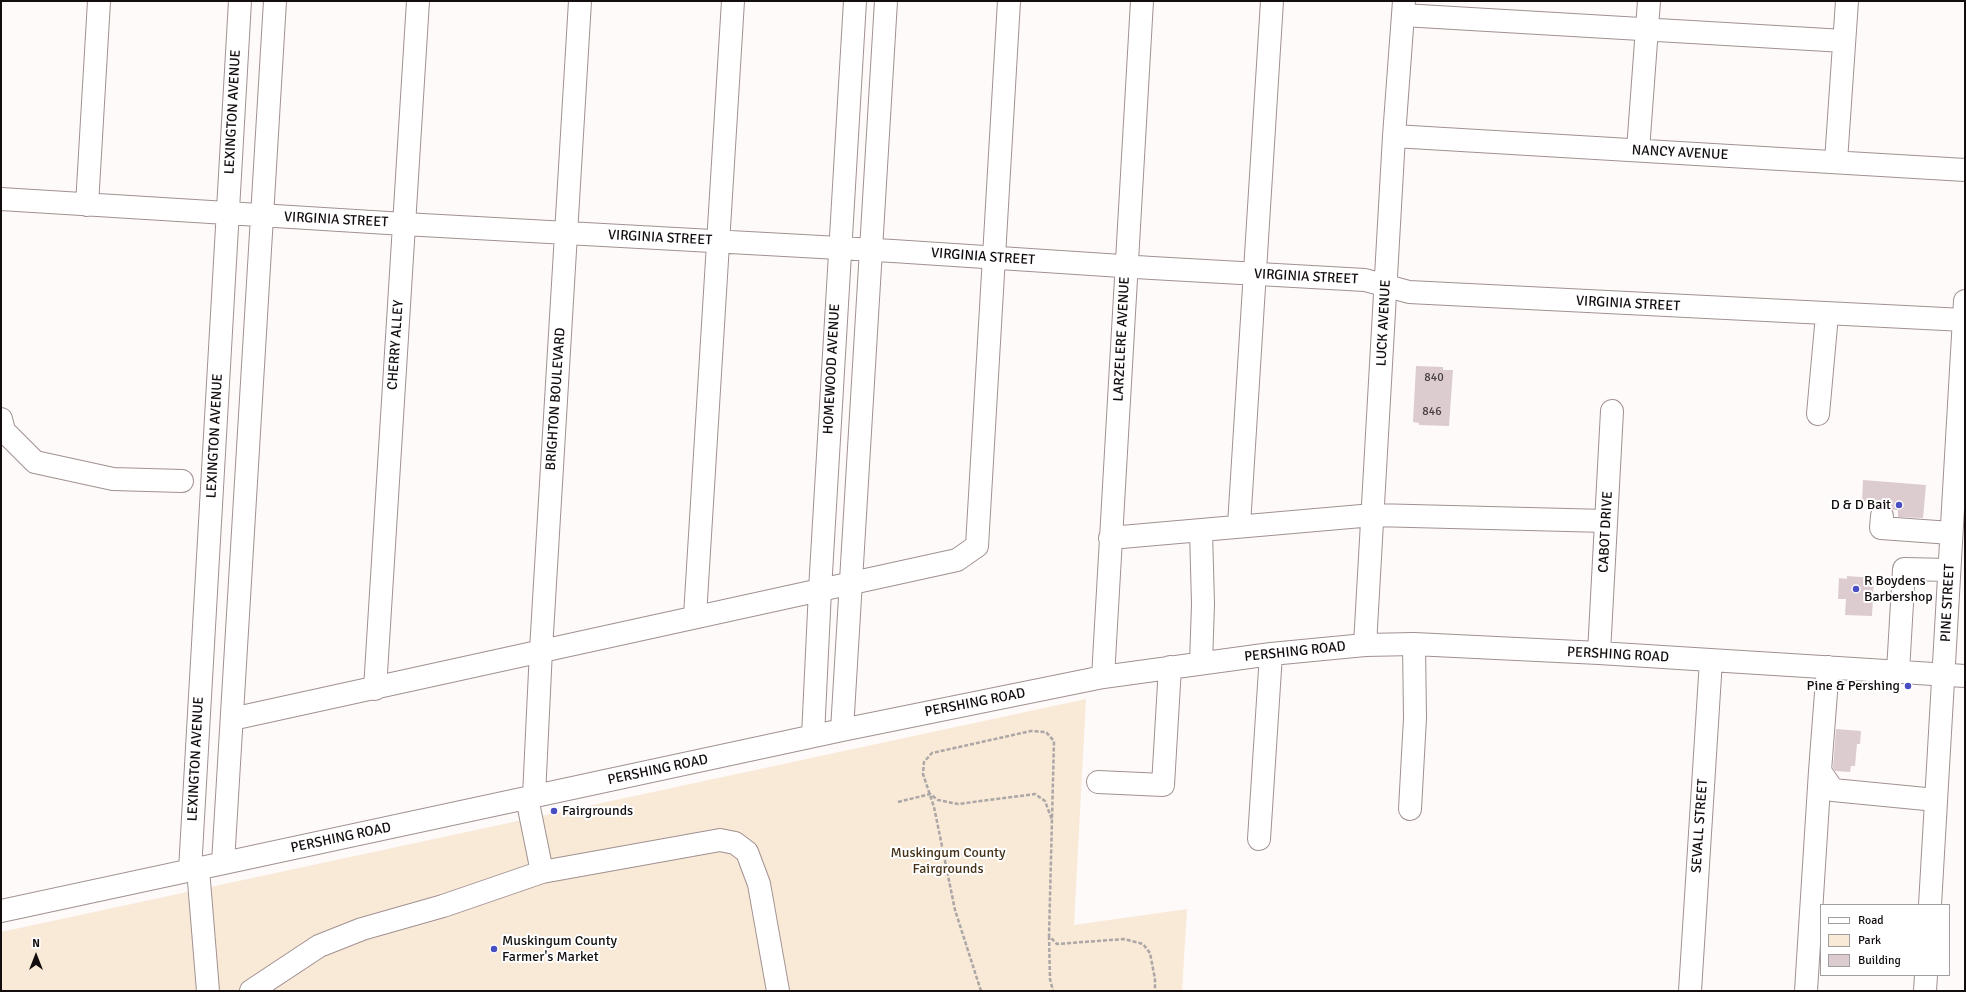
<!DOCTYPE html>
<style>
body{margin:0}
#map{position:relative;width:1966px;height:992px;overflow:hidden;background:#fefafa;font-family:Signika,sans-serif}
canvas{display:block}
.frame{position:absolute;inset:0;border:2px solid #130e0d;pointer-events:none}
.legend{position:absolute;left:1820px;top:904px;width:130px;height:72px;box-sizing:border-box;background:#fff;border:1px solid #a19f9e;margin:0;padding:5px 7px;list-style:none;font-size:12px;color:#130e0d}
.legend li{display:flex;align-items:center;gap:8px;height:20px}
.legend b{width:20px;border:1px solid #a19f9e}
.north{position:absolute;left:16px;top:936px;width:40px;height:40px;-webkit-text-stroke:3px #fff;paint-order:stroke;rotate:0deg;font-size:11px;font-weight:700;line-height:16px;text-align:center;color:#130e0d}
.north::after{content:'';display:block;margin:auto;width:14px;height:18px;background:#130e0d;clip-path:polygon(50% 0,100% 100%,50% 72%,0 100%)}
</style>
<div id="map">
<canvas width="1966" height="992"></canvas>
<div class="frame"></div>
<ul class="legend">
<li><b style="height:5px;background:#fff"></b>Road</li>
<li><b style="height:11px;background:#f9e9d7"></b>Park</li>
<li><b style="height:11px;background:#dccccf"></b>Building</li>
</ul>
<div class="north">N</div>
</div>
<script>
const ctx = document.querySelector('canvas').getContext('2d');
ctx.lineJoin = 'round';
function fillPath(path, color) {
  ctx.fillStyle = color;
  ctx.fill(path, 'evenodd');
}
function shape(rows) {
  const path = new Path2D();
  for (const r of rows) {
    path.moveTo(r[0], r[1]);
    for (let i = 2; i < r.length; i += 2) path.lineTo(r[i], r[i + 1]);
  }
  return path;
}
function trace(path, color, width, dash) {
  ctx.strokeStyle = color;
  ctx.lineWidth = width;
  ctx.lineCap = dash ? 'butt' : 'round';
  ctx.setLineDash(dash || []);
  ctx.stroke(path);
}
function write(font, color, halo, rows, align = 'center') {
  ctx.font = font + ' Signika,sans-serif';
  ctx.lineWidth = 4;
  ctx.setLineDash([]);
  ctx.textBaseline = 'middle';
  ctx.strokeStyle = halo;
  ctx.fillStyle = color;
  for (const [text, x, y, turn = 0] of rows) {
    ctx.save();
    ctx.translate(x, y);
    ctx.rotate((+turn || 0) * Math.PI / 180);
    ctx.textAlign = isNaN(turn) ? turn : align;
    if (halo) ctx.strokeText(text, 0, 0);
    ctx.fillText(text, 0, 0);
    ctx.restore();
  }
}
fillPath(shape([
 [1086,699,1074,925,1187,909,1182,991,1,991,1,932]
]), '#f9e9d7');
fillPath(shape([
 [1416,366,1443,367,1443,370,1453,370,1449,426,1419,425,1419,423,1413,422],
 [1863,480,1926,485,1923,518,1898,517,1898,510,1892,510,1889,506,1883,504,1874,507,1874,502,1862,501],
 [1847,576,1874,578,1872,616,1845,615,1846,599,1838,599,1839,578,1847,579],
 [1836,729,1861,731,1860,744,1857,744,1855,766,1851,766,1850,772,1835,771,1833,768]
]), '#dccccf');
const minor = shape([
 [1403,15,1844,41],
 [1394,136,1965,170],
 [1638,150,1649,1],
 [1836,161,1847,1],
 [1,199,404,224,893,251,1152,268,1365,280,1409,292,1964,320],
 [87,205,99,1],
 [1818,414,1827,315],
 [1,419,4,431,35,462,113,479,182,481],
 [1882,516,1881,528,1951,533],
 [1239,525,1272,1],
 [1110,538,1373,515,1606,521],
 [695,616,733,1],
 [1365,645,1394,136,1404,1],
 [1599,653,1612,411],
 [1201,663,1203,604,1201,531],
 [1898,671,1904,569,1949,570],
 [1103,677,1142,1],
 [375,689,418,1],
 [232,719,957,560,977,546,1009,1],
 [842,730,886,1],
 [813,736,820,590,855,1],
 [1820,771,1833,790,1936,800],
 [1098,782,1163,785,1170,667],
 [534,796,541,650,580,1],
 [527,798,542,872],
 [1410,809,1415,718,1414,644],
 [1259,839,1271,654],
 [223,863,275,1],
 [198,869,208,991],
 [190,870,240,1],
 [1,911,842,730,1103,677,1271,654,1365,645,1414,644,1599,653,1965,676],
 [251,991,319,946,362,929,443,906,542,872,720,840,735,843,747,852,759,884,778,991],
 [1690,991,1711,660],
 [1806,991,1820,771,1828,667]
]);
const major = shape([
 [1930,905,1965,301],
 [1925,991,1926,975]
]);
trace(minor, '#a19190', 24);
trace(major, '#a19190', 24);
trace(shape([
 [898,802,930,794,938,800,958,804,1035,794,1045,801,1052,820],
 [1049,936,1050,979,1053,991],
 [981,991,955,910,934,807,923,774,924,762,932,753,1031,731,1046,732,1054,741,1049,936,1057,944,1124,939,1143,944,1150,953,1155,979,1155,991]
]), '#aba7a6', 2.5, [4, 2]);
trace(minor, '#fff', 22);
trace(major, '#fff', 22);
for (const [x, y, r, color] of [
 [1899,505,4,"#494ec3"],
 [1856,589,4,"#494ec3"],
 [1908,686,4,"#494ec3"],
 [554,811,4,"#494ec3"],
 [494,949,4,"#494ec3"]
]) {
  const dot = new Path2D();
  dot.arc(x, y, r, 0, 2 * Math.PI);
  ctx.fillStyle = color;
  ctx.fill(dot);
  trace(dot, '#fff', 1.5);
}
write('12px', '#453e3e', null, [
 ["840",1434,378],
 ["846",1432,412]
]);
write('14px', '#130e0d', '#fff', [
 ["LEXINGTON AVENUE",233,112,-87],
 ["NANCY AVENUE",1680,153,3],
 ["VIRGINIA STREET",336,220,3],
 ["VIRGINIA STREET",660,238,3],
 ["VIRGINIA STREET",983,257,4],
 ["VIRGINIA STREET",1306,277,3],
 ["VIRGINIA STREET",1628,304,3],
 ["LUCK AVENUE",1384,323,-87],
 ["LARZELERE AVENUE",1122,339,-87],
 ["CHERRY ALLEY",396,345,-86],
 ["HOMEWOOD AVENUE",832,369,-87],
 ["BRIGHTON BOULEVARD",556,399,-86],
 ["LEXINGTON AVENUE",215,436,-87],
 ["CABOT DRIVE",1606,532,-87],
 ["PINE STREET",1948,603,-87],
 ["PERSHING ROAD",1295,652,-6],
 ["PERSHING ROAD",1618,655,3],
 ["PERSHING ROAD",975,703,-11],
 ["LEXINGTON AVENUE",196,759,-87],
 ["PERSHING ROAD",658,770,-12],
 ["SEVALL STREET",1700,826,-86],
 ["PERSHING ROAD",341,838,-12]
]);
write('14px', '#130e0d', '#fff', [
 ["D & D Bait",1891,505,"right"],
 ["R Boydens",1864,581],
 ["Barbershop",1864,597],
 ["Pine & Pershing",1900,686,"right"],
 ["Fairgrounds",562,811],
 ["Muskingum County",502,941],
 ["Farmer's Market",502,957]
], 'left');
write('14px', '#463117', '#fff', [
 ["Muskingum County",948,853],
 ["Fairgrounds",948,869]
]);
</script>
